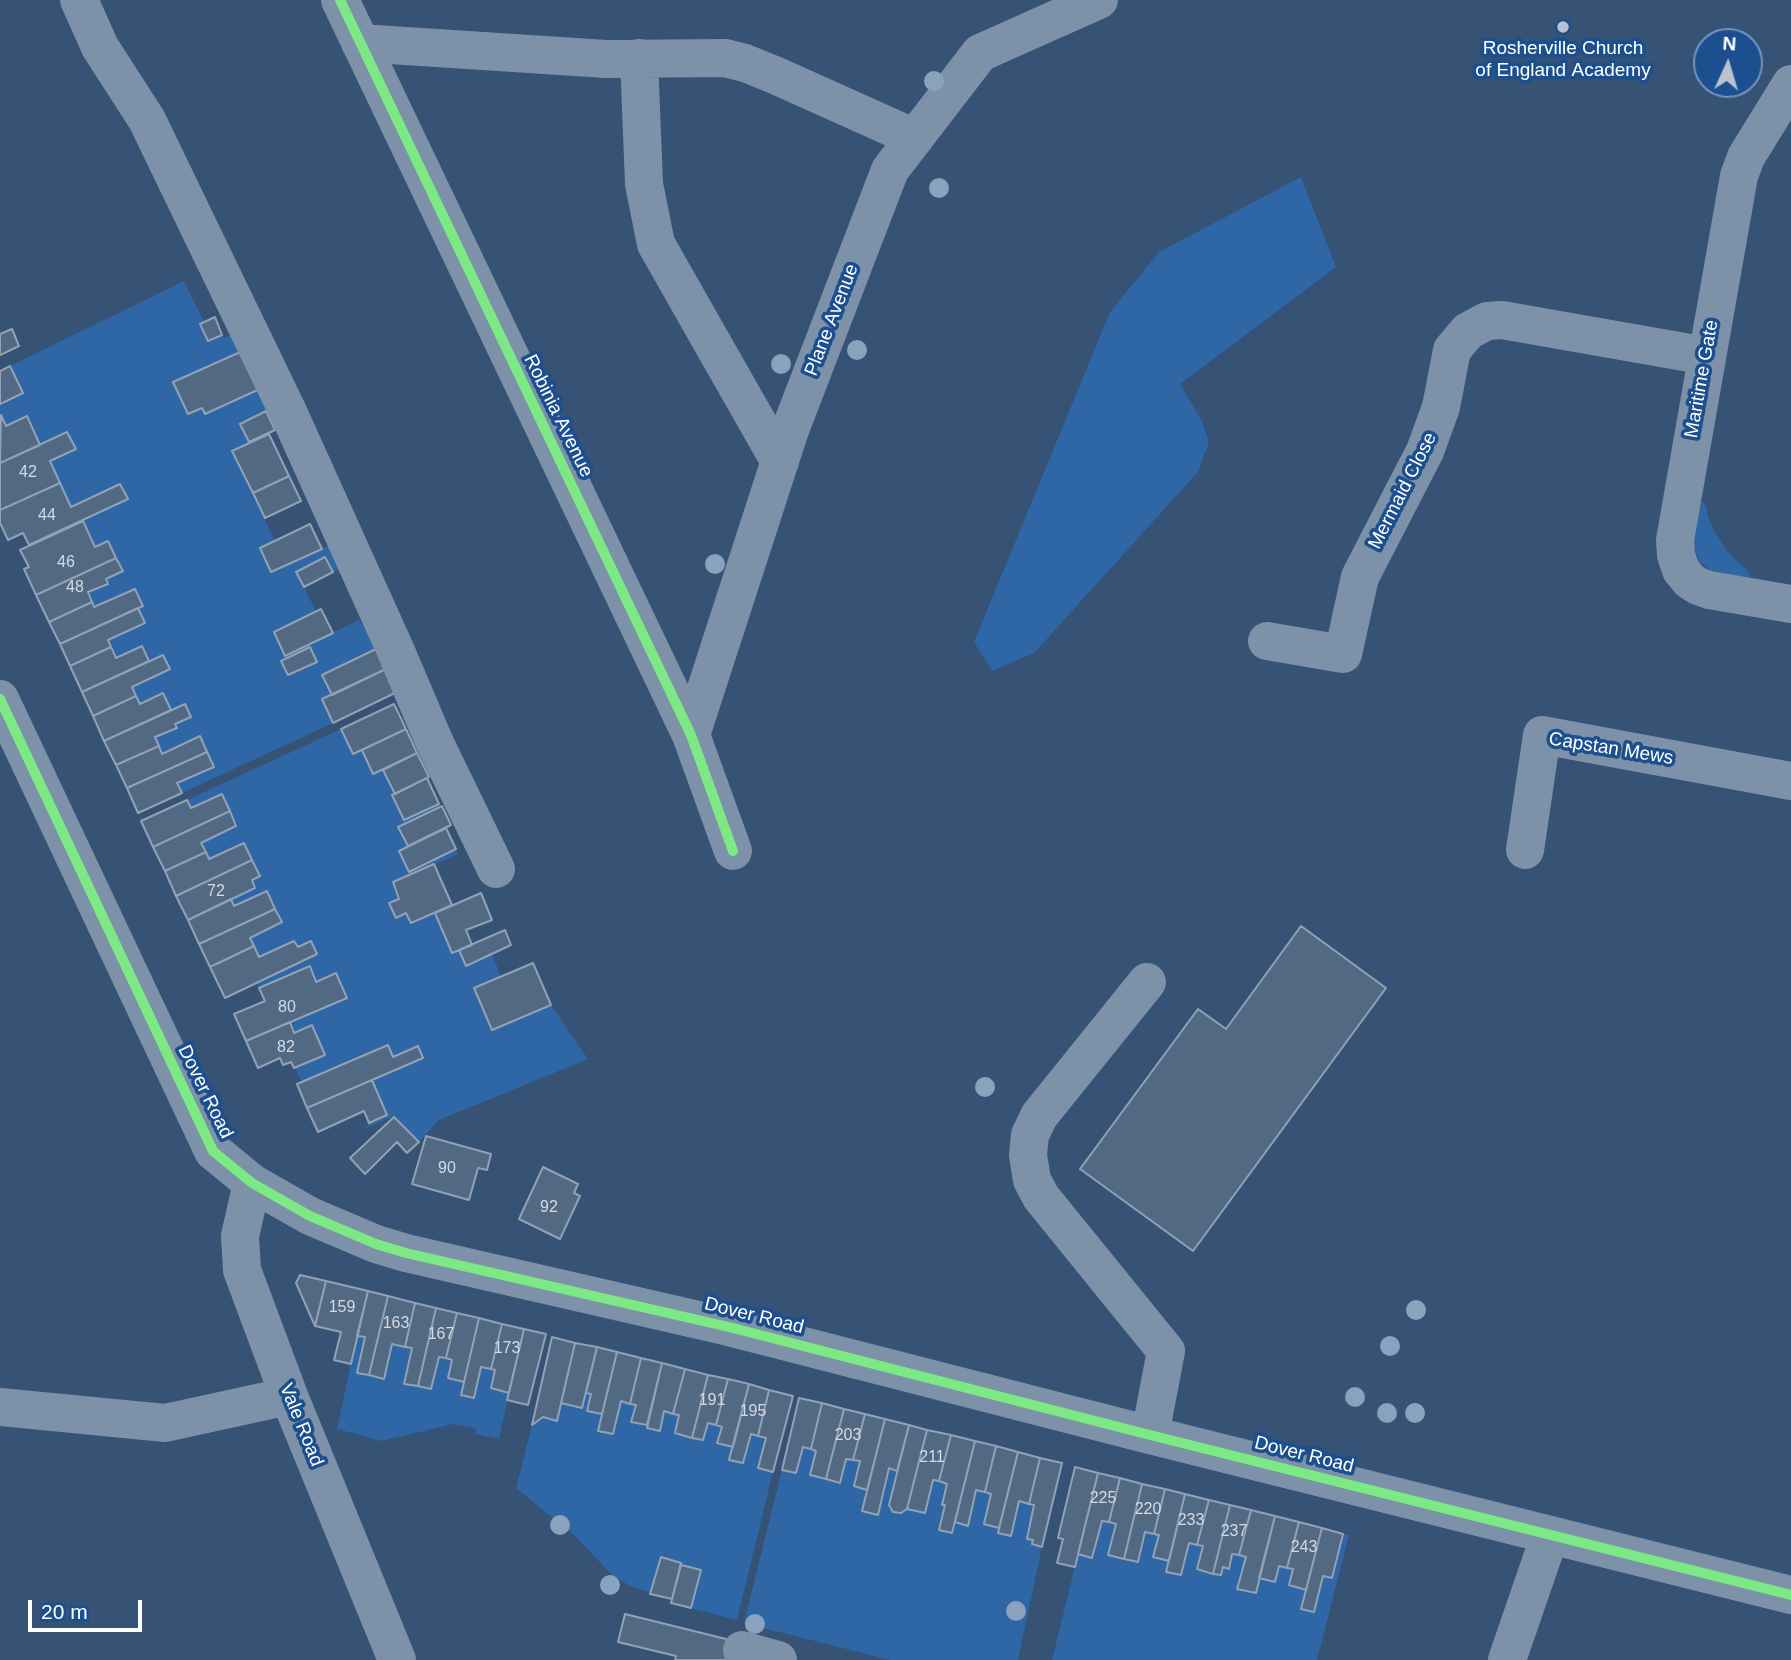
<!DOCTYPE html>
<style>
body{margin:0}
#map{position:relative;width:1791px;height:1660px;overflow:hidden;background:#365274;font-family:Helvetica,sans-serif}
canvas{display:block}
.north{position:absolute;left:1693px;top:28px;width:70px;height:70px;box-sizing:border-box;background:#1b4f8f;border:2px solid #7695bc;border-radius:50%;rotate:4deg;font-size:19px;font-weight:700;line-height:28px;text-align:center;color:#fff}
.north::after{content:'';display:block;margin:auto;width:24px;height:32px;background:#b9c2ce;clip-path:polygon(50% 0,100% 100%,50% 72%,0 100%)}
.scale{position:absolute;left:28px;top:1600px;width:114px;height:32px;box-sizing:border-box;border:4px solid #fff;border-top:0;padding-left:9px;font-size:21px;line-height:24px;white-space:nowrap;color:#fff;-webkit-text-stroke:5px #1b4f8f;paint-order:stroke}
</style>
<div id="map">
<canvas width="1791" height="1660"></canvas>
<div class="north">N</div>
<div class="scale">20 m</div>
</div>
<script>
const ctx = document.querySelector('canvas').getContext('2d');
ctx.lineJoin = 'round';
function fillPath(path, color) {
  ctx.fillStyle = color;
  ctx.fill(path, 'evenodd');
}
function shape(rows) {
  const path = new Path2D();
  for (const r of rows) {
    path.moveTo(r[0], r[1]);
    for (let i = 2; i < r.length; i += 2) path.lineTo(r[i], r[i + 1]);
  }
  return path;
}
function trace(path, color, width, dash) {
  ctx.strokeStyle = color;
  ctx.lineWidth = width;
  ctx.lineCap = dash ? 'butt' : 'round';
  ctx.setLineDash(dash || []);
  ctx.stroke(path);
}
function write(font, color, halo, rows, align = 'center') {
  ctx.font = font + ' Helvetica,sans-serif';
  ctx.lineWidth = 7;
  ctx.setLineDash([]);
  ctx.textBaseline = 'middle';
  ctx.strokeStyle = halo;
  ctx.fillStyle = color;
  for (const [text, x, y, turn = 0] of rows) {
    ctx.save();
    ctx.translate(x, y);
    ctx.rotate((+turn || 0) * Math.PI / 180);
    ctx.textAlign = isNaN(turn) ? turn : align;
    if (halo) ctx.strokeText(text, 0, 0);
    ctx.fillText(text, 0, 0);
    ctx.restore();
  }
}
fillPath(shape([
 [1301,177,1336,267,1180,384,1202,421,1209,442,1198,472,1034,653,992,671,974,642,1110,312,1159,252],
 [184,281,204,322,215,317,224,338,238,331,283,426,233,451,275,541,260,548,271,572,330,545,341,568,304,587,316,611,274,632,285,655,359,620,376,642,388,668,322,699,333,723,182,793,177,783,214,766,200,737,162,754,155,737,176,728,175,724,191,717,185,704,171,710,163,693,140,704,132,687,170,669,164,655,149,661,142,647,116,658,108,640,145,623,138,608,143,605,135,589,94,607,88,592,107,584,106,579,123,571,109,542,95,547,83,521,128,499,120,484,71,507,50,461,75,449,67,432,40,445,27,416,6,426,0,412,0,404,23,392,10,366],
 [1697,501,1705,503,1709,519,1715,532,1727,551,1748,571,1752,581,1710,570,1700,562,1692,543],
 [341,729,353,754,362,750,373,774,383,770,395,794,442,806,451,825,446,829,458,854,434,865,452,905,435,913,452,953,459,950,466,965,492,954,501,977,474,988,492,1030,551,1005,588,1059,439,1120,419,1142,394,1116,364,1129,369,1123,387,1115,372,1080,423,1058,418,1046,393,1057,387,1045,302,1082,295,1068,325,1054,312,1026,294,1033,290,1022,347,997,336,973,316,982,309,966,259,988,257,983,317,954,311,941,298,947,294,941,259,957,250,938,282,922,267,891,234,906,231,899,255,888,252,880,259,876,244,843,209,859,201,843,236,826,222,794,191,808,187,800],
 [357,1336,365,1337,358,1373,384,1379,392,1344,412,1348,404,1384,431,1389,439,1357,446,1358,452,1360,448,1378,464,1382,461,1395,474,1398,481,1367,495,1370,491,1388,509,1393,499,1439,475,1434,476,1428,453,1424,382,1441,337,1429],
 [586,1393,591,1394,588,1411,602,1414,621,1401,636,1405,632,1422,659,1431,664,1411,679,1415,675,1433,703,1440,708,1423,722,1427,717,1443,733,1447,730,1460,743,1463,751,1434,766,1438,773,1472,737,1620,671,1603,671,1599,630,1586,611,1574,574,1535,516,1488,532,1425,543,1417,557,1420,561,1403,582,1408],
 [803,1447,816,1451,811,1475,840,1483,846,1459,860,1461,854,1486,867,1490,863,1511,878,1515,889,1468,897,1471,889,1505,894,1512,901,1513,907,1509,925,1513,933,1480,947,1484,940,1530,951,1533,955,1522,968,1525,976,1490,991,1494,984,1524,999,1528,998,1533,1011,1535,1019,1501,1034,1505,1027,1538,1033,1540,1042,1547,1018,1660,890,1660,744,1623,782,1470,796,1473],
 [1102,1521,1116,1524,1109,1555,1138,1562,1145,1532,1159,1535,1154,1557,1169,1561,1181,1575,1189,1543,1203,1546,1213,1574,1221,1575,1223,1567,1229,1569,1232,1554,1246,1557,1238,1588,1279,1566,1293,1569,1289,1585,1306,1590,1314,1611,1323,1576,1332,1577,1343,1534,1349,1535,1317,1660,1052,1660,1078,1554,1093,1557]
]), '#2f66a5');
const building = shape([
 [215,317,222,335,208,341,200,324,215,317],
 [12,329,19,346,0,355,0,334,12,329],
 [247,349,264,387,205,414,202,408,188,414,173,382,247,349],
 [10,366,23,393,0,404,0,371,10,366],
 [266,411,275,430,249,442,240,424,266,411],
 [1,415,6,426,27,416,40,445,0,463,1,415],
 [67,432,76,449,50,461,60,483,0,510,0,463,67,432],
 [269,434,289,476,253,493,232,451,269,434],
 [289,476,301,501,265,518,253,493,289,476],
 [60,483,71,507,120,484,128,499,29,545,23,533,8,540,0,523,0,510,60,483],
 [83,521,95,547,108,541,116,558,36,595,24,569,29,567,20,550,83,521],
 [310,524,322,549,271,572,260,548,310,524],
 [325,557,333,572,304,587,296,572,325,557],
 [116,558,123,571,106,579,108,584,88,592,92,602,49,622,36,595,116,558],
 [135,589,143,606,60,644,49,622,92,602,94,607,135,589],
 [138,608,145,623,108,640,111,647,70,666,60,644,138,608],
 [321,609,333,633,285,656,274,632,321,609],
 [142,646,149,661,82,692,70,666,111,647,116,658,142,646],
 [310,647,317,662,288,675,281,661,310,647],
 [378,648,388,668,332,695,322,675,378,648],
 [163,655,170,669,132,687,136,696,93,716,82,692,163,655],
 [388,668,399,691,333,723,322,699,388,668],
 [163,693,171,710,104,741,93,716,136,696,140,704,163,693],
 [185,704,191,717,175,724,177,728,155,737,159,746,116,765,104,741,185,704],
 [394,704,406,729,353,754,341,729,394,704],
 [406,729,417,753,373,774,362,750,406,729],
 [200,736,207,752,127,788,116,765,159,746,162,754,200,736],
 [207,752,214,767,177,783,182,793,138,813,127,788,207,752],
 [417,753,429,777,395,794,383,770,417,753],
 [427,778,439,804,404,820,392,795,427,778],
 [222,794,230,811,153,847,141,821,187,800,191,808,222,794],
 [442,806,451,825,408,846,398,827,442,806],
 [230,811,236,826,201,843,206,852,165,871,153,847,230,811],
 [446,828,456,849,409,872,399,851,446,828],
 [244,843,252,860,176,896,165,871,206,852,209,859,244,843],
 [252,860,260,876,252,880,255,888,188,920,176,896,252,860],
 [434,864,452,905,411,923,406,913,396,918,389,903,399,899,393,882,434,864],
 [267,891,275,909,199,944,188,920,231,899,234,906,267,891],
 [481,893,492,920,466,930,472,945,452,953,435,913,481,893],
 [275,909,282,922,250,938,254,946,210,967,199,944,275,909],
 [1301,926,1386,988,1193,1251,1080,1169,1198,1009,1226,1029,1301,926],
 [505,930,511,945,466,966,459,950,505,930],
 [294,941,298,947,311,941,317,954,225,998,210,967,254,946,259,957,294,941],
 [533,963,551,1005,492,1030,474,988,533,963],
 [310,966,316,982,336,973,347,998,246,1041,234,1014,265,1001,259,988,310,966],
 [290,1022,294,1033,312,1025,325,1055,294,1068,291,1062,283,1065,280,1058,258,1068,246,1041,290,1022],
 [388,1045,393,1057,418,1046,423,1058,307,1108,297,1084,388,1045],
 [372,1080,387,1115,369,1123,364,1111,318,1132,307,1108,372,1080],
 [394,1117,419,1142,407,1153,397,1142,365,1174,350,1158,394,1117],
 [426,1136,491,1154,487,1170,478,1168,469,1200,412,1184,426,1136],
 [543,1167,578,1184,574,1193,580,1196,560,1239,519,1219,543,1167],
 [300,1275,326,1281,315,1326,296,1283,300,1275],
 [326,1281,368,1291,351,1364,334,1360,341,1332,315,1326,326,1281],
 [368,1291,388,1296,369,1375,357,1373,365,1337,357,1336,368,1291],
 [388,1296,415,1303,405,1347,392,1344,384,1379,369,1375,388,1296],
 [415,1303,436,1308,418,1386,404,1384,412,1348,405,1347,415,1303],
 [436,1308,457,1313,446,1358,439,1357,431,1389,418,1386,436,1308],
 [457,1313,479,1318,464,1382,448,1378,452,1360,446,1358,457,1313],
 [479,1318,502,1324,491,1369,481,1367,474,1398,461,1395,479,1318],
 [502,1324,524,1329,509,1393,491,1388,495,1370,491,1369,502,1324],
 [524,1329,546,1334,528,1405,507,1400,524,1329],
 [552,1337,575,1343,557,1421,543,1417,532,1425,552,1337],
 [575,1343,597,1347,582,1408,561,1403,575,1343],
 [597,1347,617,1352,602,1414,587,1411,591,1394,586,1393,597,1347],
 [617,1352,641,1358,630,1404,621,1401,613,1434,598,1431,617,1352],
 [641,1358,662,1363,647,1425,631,1422,636,1405,630,1404,641,1358],
 [662,1363,685,1369,673,1414,664,1411,660,1431,647,1428,662,1363],
 [685,1369,708,1375,692,1438,675,1433,679,1415,673,1414,685,1369],
 [708,1375,728,1379,716,1425,708,1423,703,1440,692,1438,708,1375],
 [728,1379,749,1384,733,1447,717,1443,722,1427,716,1425,728,1379],
 [749,1384,769,1390,758,1436,751,1434,743,1463,729,1460,749,1384],
 [769,1390,793,1396,773,1472,758,1468,766,1438,758,1436,769,1390],
 [799,1398,822,1403,811,1449,803,1447,796,1473,782,1470,799,1398],
 [822,1403,844,1409,826,1479,810,1475,816,1451,811,1449,822,1403],
 [844,1409,865,1414,853,1460,846,1459,840,1483,826,1479,844,1409],
 [865,1414,885,1419,867,1490,854,1486,860,1461,853,1460,865,1414],
 [885,1419,909,1425,897,1471,889,1468,878,1515,862,1511,885,1419],
 [909,1425,927,1430,907,1509,901,1513,893,1512,889,1505,909,1425],
 [927,1430,951,1435,939,1481,933,1480,925,1513,907,1509,927,1430],
 [951,1435,975,1441,952,1533,939,1530,945,1505,942,1505,947,1484,939,1481,951,1435],
 [975,1441,996,1446,985,1492,976,1490,968,1526,955,1522,975,1441],
 [996,1446,1018,1452,999,1528,984,1524,991,1494,985,1492,996,1446],
 [1018,1452,1040,1458,1029,1504,1019,1501,1011,1536,998,1533,1018,1452],
 [1040,1458,1062,1463,1042,1547,1032,1544,1033,1540,1027,1539,1034,1505,1029,1504,1040,1458],
 [1075,1467,1098,1473,1075,1567,1057,1563,1063,1539,1058,1538,1075,1467],
 [1098,1473,1120,1478,1109,1522,1102,1521,1092,1558,1078,1554,1098,1473],
 [1120,1478,1142,1484,1124,1559,1108,1555,1116,1524,1109,1522,1120,1478],
 [1142,1484,1165,1489,1154,1534,1145,1532,1138,1562,1124,1559,1142,1484],
 [1165,1489,1185,1494,1169,1561,1153,1557,1159,1535,1154,1534,1165,1489],
 [1185,1494,1209,1500,1197,1545,1189,1543,1181,1575,1166,1572,1185,1494],
 [1209,1500,1230,1505,1213,1574,1197,1569,1203,1546,1197,1545,1209,1500],
 [1230,1505,1251,1510,1239,1555,1232,1554,1229,1569,1223,1567,1221,1575,1213,1574,1230,1505],
 [1251,1510,1275,1516,1256,1593,1237,1589,1246,1557,1239,1555,1251,1510],
 [1275,1516,1299,1522,1287,1568,1279,1566,1275,1582,1259,1578,1275,1516],
 [1299,1522,1322,1528,1306,1590,1289,1585,1293,1569,1287,1568,1299,1522],
 [1322,1528,1343,1534,1332,1578,1323,1576,1314,1612,1301,1609,1322,1528],
 [661,1557,681,1563,672,1599,650,1594,661,1557],
 [681,1565,701,1570,691,1608,671,1603,681,1565],
 [625,1614,734,1641,730,1660,675,1660,676,1656,618,1642,625,1614]
]);
fillPath(building, '#526984');
trace(building, '#92a2b6', 2);
trace(shape([
 [79,0,100,47,147,120,289,414,395,649,434,741,496,869],
 [340,0,691,735,733,851],
 [360,43,606,59,725,58,745,63,777,76,915,138],
 [639,58,644,184,656,244,780,462],
 [1791,84,1746,157,1739,176,1675,540,1676,555,1681,570,1690,581,1698,586,1709,590,1791,604],
 [1267,641,1343,654,1360,577,1425,451,1441,407,1452,350,1468,331,1487,321,1502,320,1707,356],
 [0,699,213,1151,252,1183,310,1216,376,1244,406,1253,729,1327,1150,1435,1791,1595],
 [691,735,790,430,890,170,980,53,1099,0],
 [1525,850,1542,735,1791,781],
 [1147,982,1039,1116,1030,1135,1028,1155,1032,1180,1041,1197,1166,1351,1150,1435],
 [252,1183,240,1236,242,1270,289,1396,397,1660],
 [0,1407,165,1423,289,1396],
 [742,1650,778,1660],
 [1507,1660,1550,1535]
]), '#7d92a8', 38);
trace(shape([
 [340,0,691,735,733,851],
 [0,699,213,1151,252,1183,310,1216,376,1244,406,1253,729,1327,1150,1435,1791,1595]
]), '#7ce984', 10);
ctx.fillStyle = '#8aa2be';
for (const [x, y] of [
 [934,81],
 [939,188],
 [857,350],
 [781,364],
 [715,564],
 [985,1087],
 [1416,1310],
 [1390,1346],
 [1355,1397],
 [1387,1413],
 [1415,1413],
 [560,1525],
 [610,1585],
 [1016,1611],
 [755,1624]
]) {
  ctx.beginPath();
  ctx.arc(x, y, 10, 0, 2 * Math.PI);
  ctx.fill();
}
for (const [x, y, r, color] of [
 [1563,27,7,"#b9c2ce"]
]) {
  const dot = new Path2D();
  dot.arc(x, y, r, 0, 2 * Math.PI);
  ctx.fillStyle = color;
  ctx.fill(dot);
  trace(dot, '#1b4f8f', 2.5);
}
write('16px', '#d4dae0', null, [
 ["42",28,473],
 ["44",47,516],
 ["46",66,563],
 ["48",75,588],
 ["72",216,892],
 ["80",287,1008],
 ["82",286,1048],
 ["90",447,1169],
 ["92",549,1208],
 ["159",342,1308],
 ["163",396,1324],
 ["167",441,1335],
 ["173",507,1349],
 ["191",712,1401],
 ["195",753,1412],
 ["203",848,1436],
 ["211",932,1458],
 ["225",1103,1499],
 ["220",1148,1510],
 ["233",1191,1521],
 ["237",1234,1532],
 ["243",1304,1548]
]);
write('19px', '#fff', '#1b4f8f', [
 ["Rosherville Church",1563,49],
 ["of England Academy",1563,71]
]);
write('19px', '#fff', '#1b4f8f', [
 ["Plane Avenue",832,320,-69],
 ["Maritime Gate",1702,379,-80],
 ["Robinia Avenue",558,416,64],
 ["Mermaid Close",1403,491,-63],
 ["Capstan Mews",1611,749,9],
 ["Dover Road",205,1092,64],
 ["Dover Road",754,1316,14],
 ["Vale Road",301,1425,68],
 ["Dover Road",1304,1455,14]
]);
</script>
